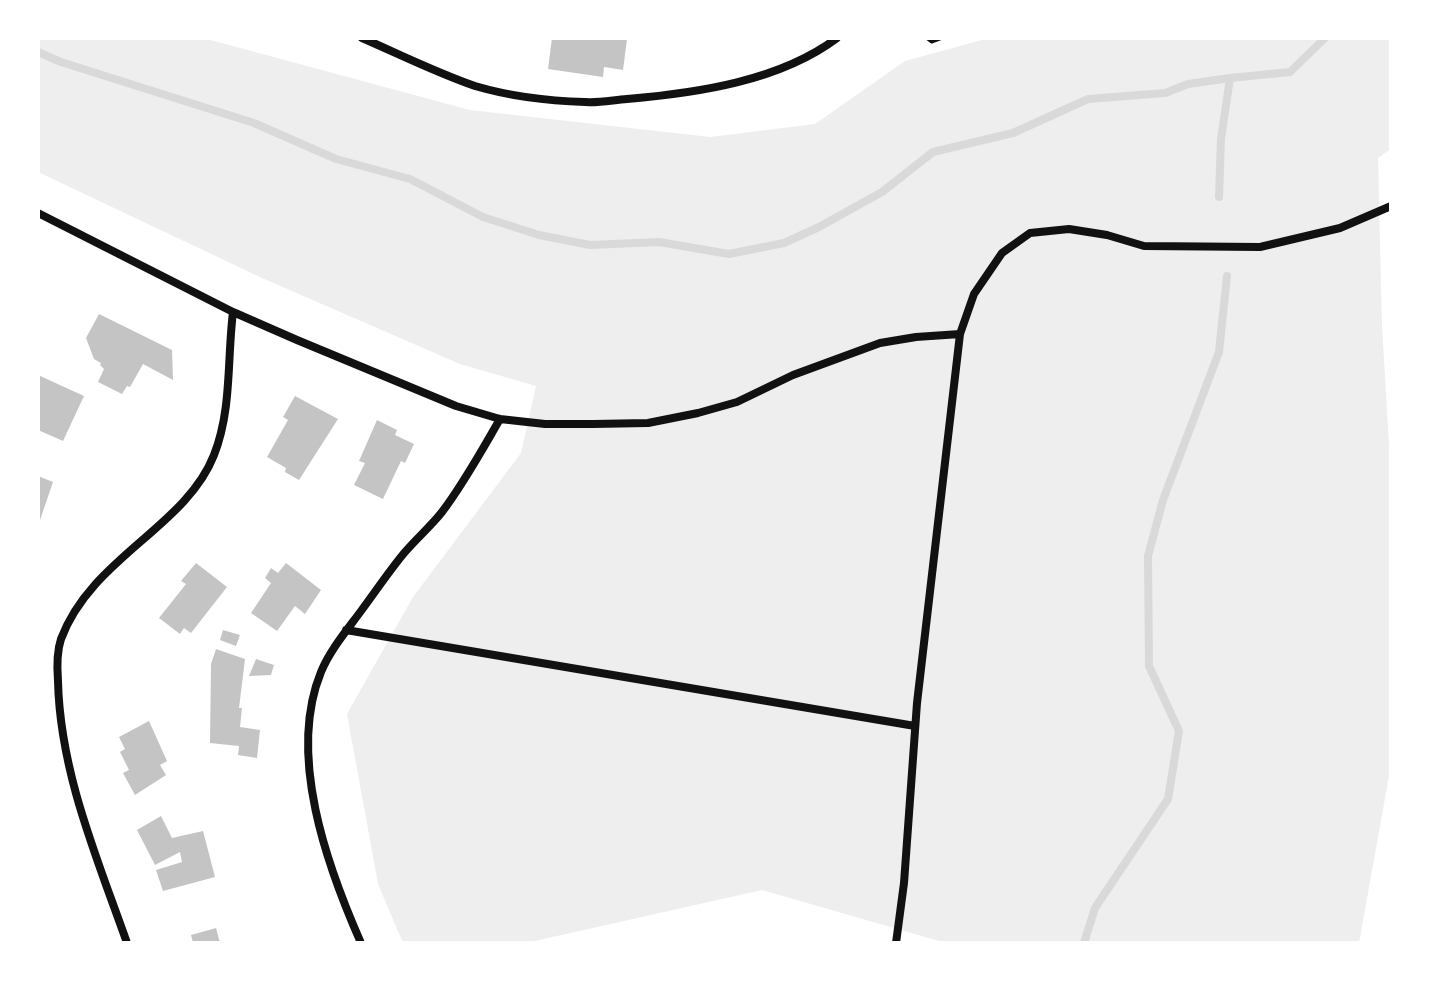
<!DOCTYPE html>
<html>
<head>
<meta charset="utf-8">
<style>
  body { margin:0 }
  #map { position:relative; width:1429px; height:981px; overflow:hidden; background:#fff; font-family:Ubuntu,sans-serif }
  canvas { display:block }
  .frame { position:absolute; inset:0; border:40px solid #fff; pointer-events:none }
</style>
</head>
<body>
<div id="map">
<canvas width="1429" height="981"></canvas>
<div class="frame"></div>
</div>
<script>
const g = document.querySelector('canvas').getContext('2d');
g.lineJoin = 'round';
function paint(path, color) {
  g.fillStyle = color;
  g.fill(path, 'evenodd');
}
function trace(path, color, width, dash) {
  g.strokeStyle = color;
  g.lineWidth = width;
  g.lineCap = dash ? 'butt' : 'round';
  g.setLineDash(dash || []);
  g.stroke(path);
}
paint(new Path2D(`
  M 38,38 L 203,38 L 470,110 L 710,137 L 815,124 L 905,61 L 989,38 L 1391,38 L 1391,149 L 1378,158 L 1382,326 L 1391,478 L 1391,765 L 1359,943 L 946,943 L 762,890 L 526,943 L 403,943 L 378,884 L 347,714 L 413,597 L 521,453 L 536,386 L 460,364 L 262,278 L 38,172 Z`), '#eee');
trace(new Path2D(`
  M 38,52 L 61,62 L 254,123 L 336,159 L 410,179 L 483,217 L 539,235 L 590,245 L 659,242 L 729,254 L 784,243 L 819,227 L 882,192 L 933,152 L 1013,133 L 1088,99 L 1165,93 L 1188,84 L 1230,78
  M 1219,197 L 1221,139 L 1230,78 L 1290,72 L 1325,38
  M 1084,943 L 1095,908 L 1168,799 L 1179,731 L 1149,666 L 1148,556 L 1163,500 L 1219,352 L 1227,276`), '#d9d9d9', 8);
paint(new Path2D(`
  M 552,38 L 627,39 L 623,70 L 604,67 L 603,77 L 548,69 Z
  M 99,314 L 172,350 L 173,380 L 143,364 L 130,387 L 127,386 L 122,394 L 98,382 L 104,369 L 100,365 L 101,363 L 94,359 L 86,338 Z
  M 38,375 L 84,396 L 63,441 L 38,430 Z
  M 295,396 L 338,419 L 299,480 L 285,472 L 286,468 L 267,457 L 288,420 L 283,417 Z
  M 377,420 L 397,430 L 395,435 L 414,444 L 405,463 L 401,461 L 383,499 L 354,485 L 365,463 L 359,461 Z
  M 38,476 L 53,482 L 38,526 Z
  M 196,563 L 227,587 L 191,633 L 184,628 L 180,634 L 159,618 L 186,584 L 181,581 Z
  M 286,563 L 321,590 L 305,614 L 295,606 L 277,631 L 251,613 L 271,583 L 265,578 L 271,568 L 278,573 Z
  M 223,630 L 240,635 L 236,646 L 220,640 Z
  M 216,649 L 245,659 L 239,708 L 242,708 L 240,727 L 260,730 L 257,758 L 238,755 L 239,746 L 210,743 L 211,664 Z
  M 256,659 L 274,665 L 271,675 L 249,676 Z
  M 149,721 L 167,761 L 160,765 L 166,775 L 135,795 L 123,773 L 129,770 L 120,752 L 125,749 L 119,737 Z
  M 161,816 L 172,838 L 203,831 L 215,877 L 163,891 L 156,870 L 182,862 L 180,852 L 155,865 L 137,830 Z
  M 216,928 L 220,943 L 193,943 L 191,935 Z`), '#c4c4c4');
trace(new Path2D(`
  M 928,38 L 932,41 L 940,38`), '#111', 5);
trace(new Path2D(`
  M 362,38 C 399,54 437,73 475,86 C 509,96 549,101 585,102 C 599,103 613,100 627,99 C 697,93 780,81 837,38
  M 38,213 L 233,312 L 297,340 L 456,406 L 500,419 L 545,424 L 593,424 L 648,423 L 698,413 L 737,402 L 793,375 L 880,343 L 916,337 L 960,334 L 974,294 L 1002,253 L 1030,233 L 1069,229 L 1107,235 L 1144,246 L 1260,247 L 1340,228 L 1391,206
  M 346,630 L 915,726
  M 127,943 C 97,858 60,772 58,681 C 57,668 57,651 61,639 C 91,558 186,527 214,455 C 232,409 227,360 233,312
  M 361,943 C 327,866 287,755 321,672 C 330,650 347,630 361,611 C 376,591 389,571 405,552 C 417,538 431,526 442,512 C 464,483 482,450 500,419
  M 896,943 L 904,883 L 917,703 L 960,334`), '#111', 8);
</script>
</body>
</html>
